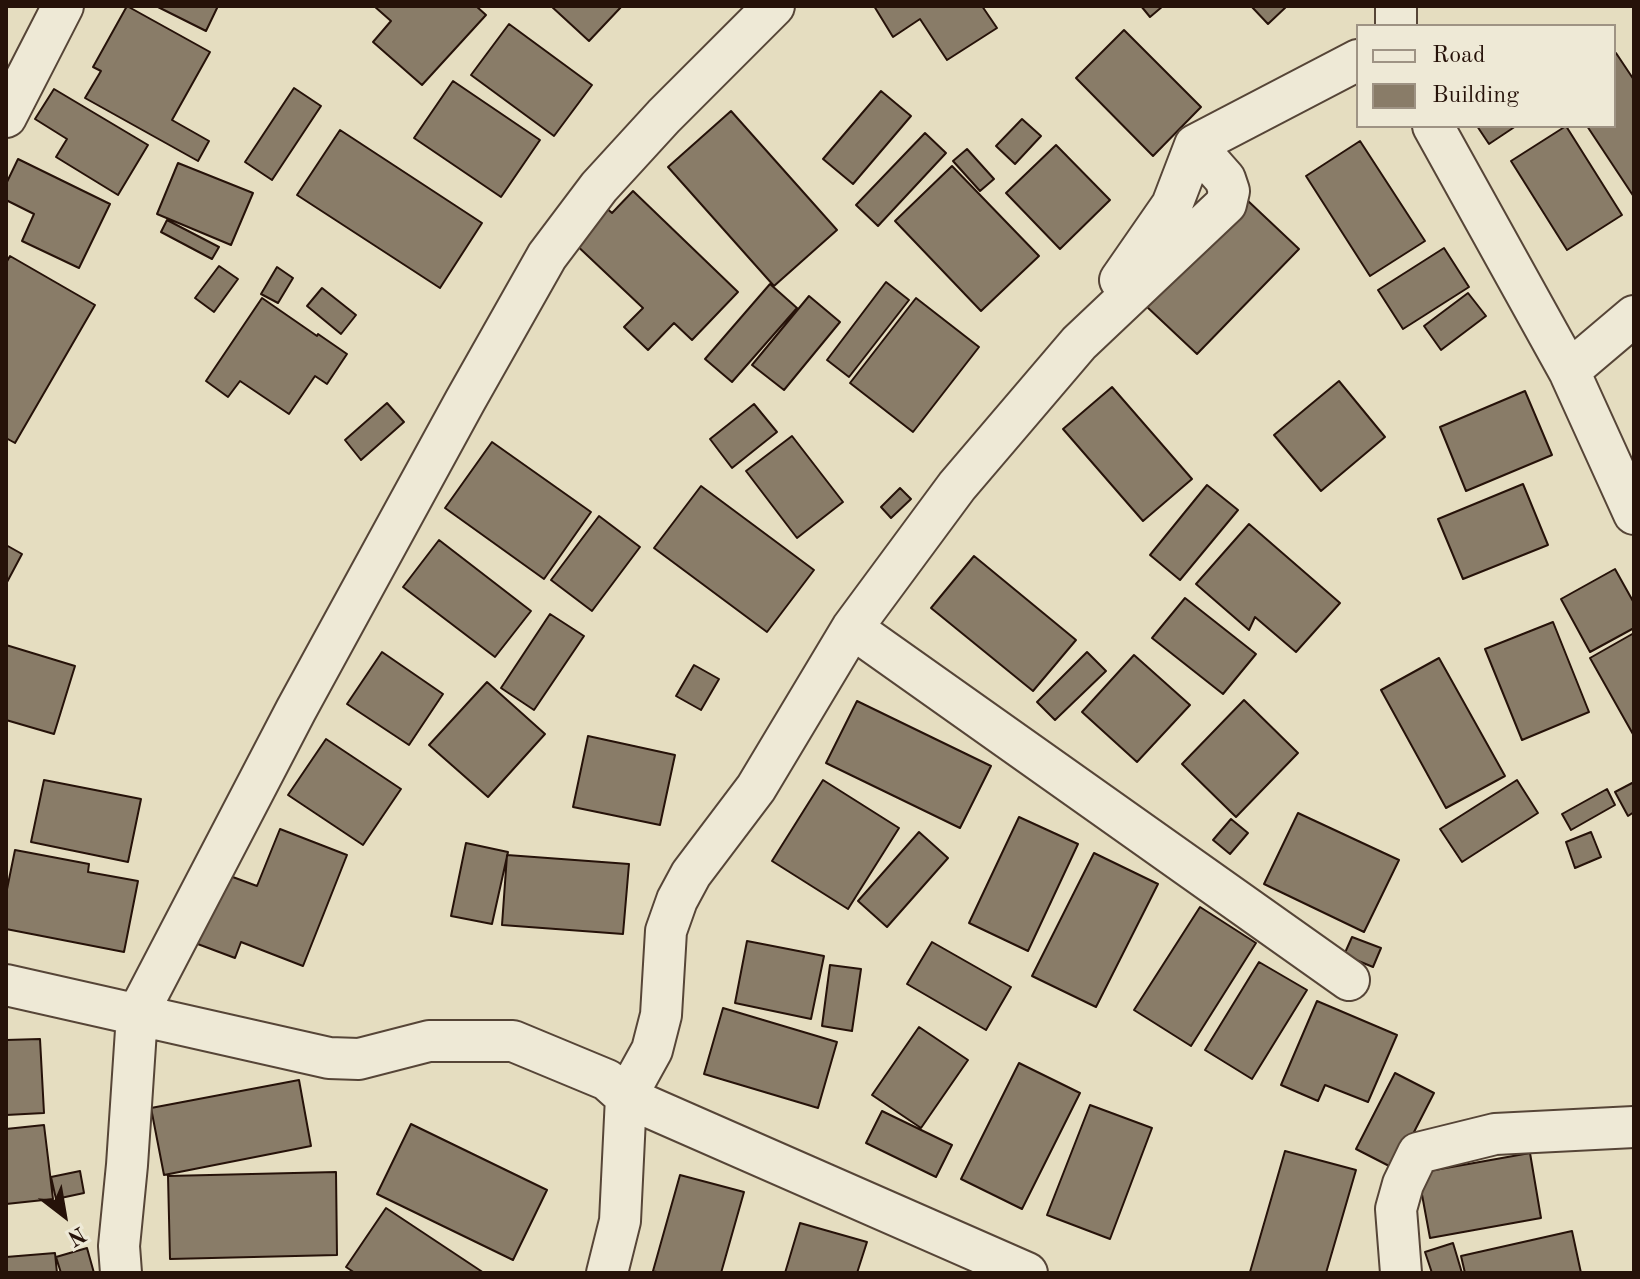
<!DOCTYPE html>
<html>
<head>
<meta charset="utf-8">
<style>
  body { margin:0 }
  #map { position:relative; width:1640px; height:1279px; overflow:hidden; background:#e5ddc0; font-family:"Old Standard TT",serif }
  canvas { display:block }
  .frame { position:absolute; inset:0; border:8px solid #261209; pointer-events:none }
  .legend { position:absolute; left:1356px; top:24px; width:260px; height:104px; box-sizing:border-box; background:#eee9d6; border:2px solid #9e9384; margin:0; padding:10px 14px; list-style:none; font-size:24px; color:#261209 }
  .legend li { display:flex; align-items:center; gap:16px; height:40px }
  .legend b { width:40px; border:2px solid #9e9384 }
  .north { position:absolute; left:24px; top:1175px; width:80px; height:80px; -webkit-text-stroke:6px #eee9d6; paint-order:stroke; rotate:149deg; font-size:22px; font-weight:700; line-height:32px; text-align:center; color:#261209 }
  .north::after { content:''; display:block; margin:auto; width:28px; height:36px; background:#261209; clip-path:polygon(50% 0,100% 100%,50% 72%,0 100%) }
</style>
</head>
<body>
<div id="map">
<canvas width="1640" height="1279"></canvas>
<div class="frame"></div>
<ul class="legend">
<li><b style="height:10px;background:#eee9d6"></b>Road</li>
<li><b style="height:22px;background:#897c68"></b>Building</li>
</ul>
<div class="north">N</div>
</div>
<script>
const g = document.querySelector('canvas').getContext('2d');
g.lineJoin = 'round';
function paint(path, color) {
  g.fillStyle = color;
  g.fill(path, 'evenodd');
}
function trace(path, color, width, dash) {
  g.strokeStyle = color;
  g.lineWidth = width;
  g.lineCap = dash ? 'butt' : 'round';
  g.setLineDash(dash || []);
  g.stroke(path);
}
const building = new Path2D(`
  M 127,6 L 210,52 L 172,120 L 209,141 L 198,161 L 85,98 L 101,71 L 93,67 Z
  M 156,6 L 218,6 L 206,31 Z
  M 374,6 L 476,6 L 486,15 L 422,85 L 373,42 L 391,21 Z
  M 551,6 L 622,6 L 589,41 Z
  M 874,6 L 982,6 L 997,28 L 947,60 L 920,19 L 893,37 Z
  M 1141,6 L 1163,6 L 1150,17 Z
  M 1251,6 L 1287,6 L 1268,24 Z
  M 509,24 L 592,85 L 554,136 L 471,75 Z
  M 1124,30 L 1201,107 L 1153,156 L 1076,78 Z
  M 1616,53 L 1634,80 L 1634,197 L 1587,126 L 1614,126 L 1614,54 Z
  M 453,81 L 540,140 L 501,197 L 414,138 Z
  M 294,88 L 321,106 L 272,180 L 245,162 Z
  M 54,89 L 148,145 L 118,195 L 56,157 L 67,139 L 35,119 Z
  M 881,91 L 911,116 L 853,184 L 823,159 Z
  M 731,111 L 837,230 L 774,286 L 668,167 Z
  M 1022,119 L 1041,136 L 1015,164 L 996,146 Z
  M 1477,126 L 1516,126 L 1489,144 Z
  M 1566,126 L 1622,215 L 1567,250 L 1511,161 Z
  M 340,130 L 482,223 L 440,288 L 297,195 Z
  M 925,133 L 946,153 L 878,226 L 856,205 Z
  M 1360,141 L 1425,241 L 1370,276 L 1306,176 Z
  M 1056,145 L 1110,200 L 1060,249 L 1006,193 Z
  M 967,149 L 994,179 L 980,191 L 953,161 Z
  M 18,159 L 110,204 L 79,268 L 22,241 L 34,214 L 6,200 L 6,184 Z
  M 178,163 L 253,193 L 231,245 L 157,214 Z
  M 952,166 L 1039,256 L 981,311 L 895,221 Z
  M 633,191 L 738,292 L 692,340 L 674,323 L 648,350 L 624,327 L 643,308 L 571,240 L 604,206 L 612,213 Z
  M 1247,200 L 1299,249 L 1197,354 L 1146,306 Z
  M 167,220 L 219,247 L 212,259 L 161,232 Z
  M 1444,248 L 1469,287 L 1403,329 L 1378,290 Z
  M 10,256 L 95,305 L 15,443 L 6,438 L 6,263 Z
  M 219,266 L 238,279 L 214,312 L 195,298 Z
  M 277,267 L 293,278 L 278,303 L 261,294 Z
  M 886,282 L 909,300 L 849,377 L 827,360 Z
  M 770,284 L 797,308 L 732,382 L 705,359 Z
  M 322,288 L 356,315 L 341,334 L 307,306 Z
  M 1468,293 L 1486,316 L 1441,350 L 1424,326 Z
  M 809,296 L 840,322 L 784,390 L 752,365 Z
  M 262,298 L 317,336 L 318,334 L 347,354 L 327,384 L 315,376 L 289,414 L 240,381 L 228,397 L 206,381 Z
  M 916,298 L 979,347 L 913,432 L 850,383 Z
  M 1339,381 L 1385,437 L 1321,491 L 1274,435 Z
  M 1112,387 L 1192,479 L 1143,521 L 1063,429 Z
  M 1525,391 L 1552,455 L 1466,491 L 1440,427 Z
  M 387,403 L 404,422 L 361,460 L 345,440 Z
  M 754,404 L 777,432 L 732,468 L 710,439 Z
  M 792,436 L 843,502 L 797,538 L 746,471 Z
  M 492,442 L 591,512 L 544,579 L 445,508 Z
  M 1523,484 L 1548,545 L 1463,579 L 1438,519 Z
  M 1207,485 L 1238,510 L 1180,580 L 1150,555 Z
  M 701,486 L 814,570 L 767,632 L 654,548 Z
  M 900,488 L 911,499 L 891,518 L 881,507 Z
  M 599,516 L 640,547 L 592,611 L 551,580 Z
  M 1249,524 L 1340,603 L 1296,652 L 1255,617 L 1249,630 L 1196,584 Z
  M 439,540 L 531,611 L 495,657 L 403,587 Z
  M 6,545 L 22,554 L 6,584 Z
  M 974,556 L 1076,640 L 1033,691 L 931,608 Z
  M 1615,569 L 1634,603 L 1634,628 L 1590,652 L 1561,599 Z
  M 1185,598 L 1256,654 L 1223,694 L 1152,638 Z
  M 550,614 L 584,636 L 534,710 L 501,688 Z
  M 1553,622 L 1589,712 L 1522,740 L 1485,649 Z
  M 1634,633 L 1634,736 L 1590,658 Z
  M 6,645 L 75,666 L 54,734 L 6,720 Z
  M 382,652 L 443,694 L 409,745 L 347,704 Z
  M 1087,652 L 1106,671 L 1055,720 L 1037,702 Z
  M 1134,655 L 1190,705 L 1137,762 L 1082,712 Z
  M 1439,658 L 1505,776 L 1446,808 L 1381,690 Z
  M 694,665 L 719,679 L 701,710 L 676,696 Z
  M 487,682 L 545,734 L 488,797 L 429,745 Z
  M 1244,700 L 1298,753 L 1236,817 L 1182,764 Z
  M 857,701 L 991,766 L 960,828 L 826,763 Z
  M 588,736 L 675,755 L 660,825 L 573,807 Z
  M 326,739 L 401,789 L 363,845 L 288,795 Z
  M 44,780 L 141,799 L 128,862 L 31,842 Z
  M 823,780 L 899,828 L 848,909 L 772,861 Z
  M 1517,780 L 1538,813 L 1462,862 L 1440,829 Z
  M 1634,782 L 1634,812 L 1628,816 L 1615,792 Z
  M 1607,789 L 1615,805 L 1571,830 L 1562,814 Z
  M 1298,813 L 1399,860 L 1364,932 L 1264,884 Z
  M 1019,817 L 1078,844 L 1028,951 L 969,923 Z
  M 1231,819 L 1248,833 L 1230,854 L 1213,840 Z
  M 280,829 L 347,855 L 303,966 L 241,942 L 235,958 L 195,943 L 222,873 L 257,886 Z
  M 919,832 L 948,858 L 887,927 L 858,901 Z
  M 1591,832 L 1601,857 L 1575,868 L 1566,842 Z
  M 466,843 L 508,852 L 492,924 L 451,916 Z
  M 15,850 L 89,864 L 88,872 L 138,881 L 124,952 L 6,929 L 6,894 Z
  M 1094,853 L 1158,884 L 1096,1007 L 1032,976 Z
  M 507,855 L 629,864 L 623,934 L 502,925 Z
  M 1200,907 L 1256,943 L 1191,1046 L 1134,1010 Z
  M 1352,937 L 1381,948 L 1373,967 L 1344,955 Z
  M 747,941 L 824,956 L 811,1019 L 735,1003 Z
  M 932,942 L 1011,987 L 986,1030 L 907,984 Z
  M 1259,962 L 1307,990 L 1252,1079 L 1205,1050 Z
  M 830,965 L 861,969 L 852,1031 L 822,1026 Z
  M 1317,1001 L 1397,1035 L 1368,1102 L 1325,1085 L 1318,1101 L 1281,1085 Z
  M 723,1008 L 837,1042 L 818,1108 L 704,1074 Z
  M 919,1027 L 968,1060 L 921,1128 L 872,1095 Z
  M 40,1039 L 44,1113 L 6,1115 L 6,1040 Z
  M 1019,1063 L 1080,1093 L 1022,1209 L 961,1179 Z
  M 1395,1073 L 1434,1093 L 1395,1169 L 1356,1149 Z
  M 299,1080 L 311,1146 L 164,1175 L 151,1108 Z
  M 1090,1105 L 1152,1128 L 1110,1239 L 1047,1215 Z
  M 882,1111 L 952,1145 L 936,1177 L 866,1143 Z
  M 411,1124 L 547,1190 L 513,1260 L 377,1194 Z
  M 44,1125 L 53,1199 L 6,1204 L 6,1129 Z
  M 1285,1151 L 1356,1170 L 1326,1273 L 1250,1272 Z
  M 1530,1153 L 1541,1218 L 1430,1238 L 1418,1173 Z
  M 80,1171 L 84,1193 L 56,1199 L 51,1177 Z
  M 336,1172 L 337,1255 L 170,1259 L 168,1176 Z
  M 680,1175 L 744,1192 L 721,1273 L 660,1273 L 653,1271 Z
  M 386,1208 L 484,1273 L 355,1273 L 346,1267 Z
  M 800,1223 L 867,1242 L 857,1273 L 785,1273 Z
  M 1572,1231 L 1581,1273 L 1465,1273 L 1461,1256 Z
  M 1453,1243 L 1462,1273 L 1432,1273 L 1425,1252 Z
  M 87,1248 L 94,1273 L 61,1273 L 56,1257 Z
  M 55,1253 L 57,1273 L 6,1273 L 6,1257 Z`);
paint(building, '#897c68');
trace(building, '#261209', 2);
const minor = new Path2D(`
  M 1396,6 L 1396,26
  M 6,117 L 63,6
  M 1433,126 L 1569,371 L 1634,514
  M 1120,280 L 1172,205 L 1195,145 L 1358,60
  M 1569,371 L 1634,316
  M 852,628 L 1349,980
  M 6,985 L 329,1058 L 359,1059 L 429,1041 L 513,1041 L 607,1080 L 626,1097 L 1027,1273
  M 121,1273 L 119,1246 L 127,1165 L 137,1015 L 296,710 L 465,401 L 547,256 L 599,187 L 664,116 L 774,6
  M 607,1273 L 620,1221 L 626,1097 L 652,1050 L 661,1015 L 666,931 L 677,900 L 691,874 L 756,788 L 852,628 L 957,486 L 1079,343 L 1226,204 L 1229,191 L 1225,179 L 1195,145
  M 1401,1273 L 1396,1209 L 1403,1184 L 1418,1153 L 1495,1134 L 1634,1127`);
trace(minor, '#564537', 44);
trace(minor, '#eee9d6', 40);
</script>
</body>
</html>
